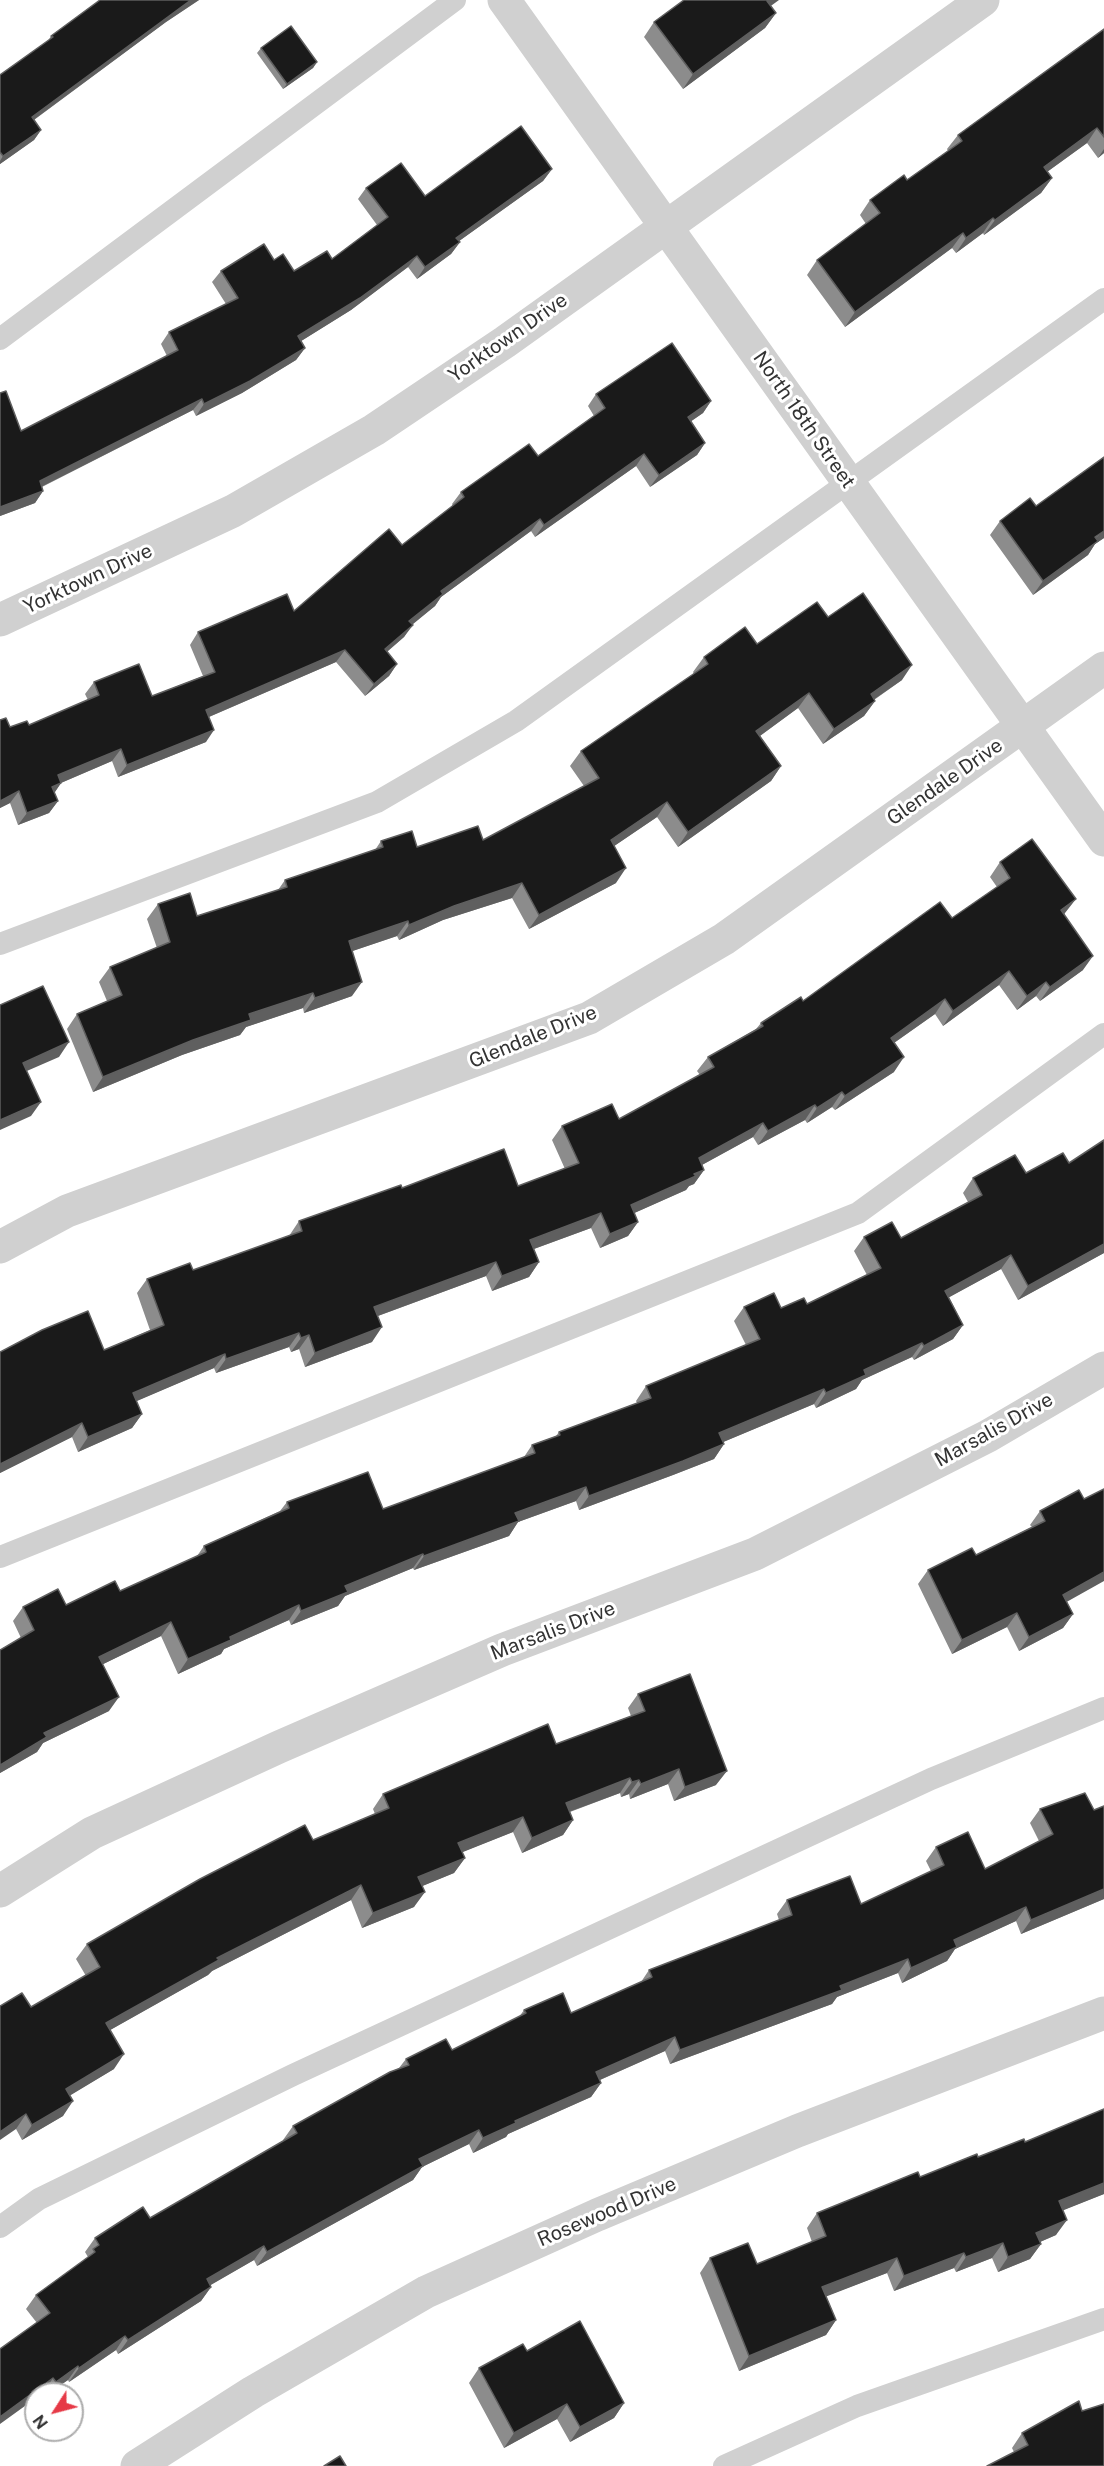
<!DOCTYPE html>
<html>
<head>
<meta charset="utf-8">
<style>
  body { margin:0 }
  #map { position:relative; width:1104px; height:2466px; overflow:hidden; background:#fff; font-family:"Public Sans",sans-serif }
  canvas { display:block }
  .north { position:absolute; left:24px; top:2382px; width:60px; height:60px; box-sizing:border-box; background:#fff; border:2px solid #adadad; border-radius:50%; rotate:234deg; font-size:16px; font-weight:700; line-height:24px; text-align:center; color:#333 }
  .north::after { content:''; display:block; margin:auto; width:21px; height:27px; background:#e63946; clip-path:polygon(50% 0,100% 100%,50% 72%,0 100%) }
</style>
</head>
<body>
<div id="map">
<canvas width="1104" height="2466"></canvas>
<div class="north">N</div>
</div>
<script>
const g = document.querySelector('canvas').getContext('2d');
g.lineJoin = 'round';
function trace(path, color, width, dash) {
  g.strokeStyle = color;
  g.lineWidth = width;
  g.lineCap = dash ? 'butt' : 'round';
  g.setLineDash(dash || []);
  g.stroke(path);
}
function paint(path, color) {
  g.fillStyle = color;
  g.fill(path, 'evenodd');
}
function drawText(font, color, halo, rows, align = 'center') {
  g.font = font + ' "Public Sans",sans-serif';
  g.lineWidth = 6;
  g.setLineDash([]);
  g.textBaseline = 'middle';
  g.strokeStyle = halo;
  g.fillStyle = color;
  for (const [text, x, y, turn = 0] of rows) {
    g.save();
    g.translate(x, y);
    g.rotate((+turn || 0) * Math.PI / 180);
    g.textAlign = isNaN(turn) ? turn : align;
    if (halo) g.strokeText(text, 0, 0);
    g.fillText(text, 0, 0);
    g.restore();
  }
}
trace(new Path2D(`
  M 0,339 L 455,0
  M 0,944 L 377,802 L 516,721 L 1104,299
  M 0,1557 L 858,1213 L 1104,1034
  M 0,2227 L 39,2199 L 293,2075 L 931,1779 L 1104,1708
  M 724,2466 L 857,2406 L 1104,2319`), '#d0d0d0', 22);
trace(new Path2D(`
  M 0,620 L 233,511 L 374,430 L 505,342 L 983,0
  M 0,1247 L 67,1211 L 589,1018 L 724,939 L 1104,668
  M 0,1891 L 92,1833 L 279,1747 L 502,1650 L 755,1554 L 988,1436 L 1104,1368
  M 137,2466 L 253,2392 L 426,2292 L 597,2215 L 797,2131 L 1104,2013`), '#d0d0d0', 33);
trace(new Path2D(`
  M 504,0 L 1104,840`), '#d0d0d0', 33);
paint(new Path2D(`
  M 100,0 L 199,0 L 166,22 L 34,120 L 41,130 L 34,140 L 0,164 L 0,75 L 48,41 L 51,36 Z
  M 771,6 L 776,13 L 765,28 L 683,89 L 644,37 L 654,22 Z
  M 1104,29 L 1104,153 L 1098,158 L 1087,143 L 1047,172 L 1052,178 L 1041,193 L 984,235 L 983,233 L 956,253 L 952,248 L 845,327 L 807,275 L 817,260 L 866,224 L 860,215 L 870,200 L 907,180 L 948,151 L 947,149 L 958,135 Z
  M 261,48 L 317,62 L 313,68 L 283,89 L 257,53 Z
  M 552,169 L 543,181 L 459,241 L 460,242 L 451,254 L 417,279 L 408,267 L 351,310 L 301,341 L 305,348 L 296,360 L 242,393 L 196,416 L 193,410 L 42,487 L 43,491 L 35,503 L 0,516 L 0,393 L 21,431 L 167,356 L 161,344 L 169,332 L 226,304 L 212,282 L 221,271 L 274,260 L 294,271 L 332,259 L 377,225 L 358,199 L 366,188 L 425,196 Z
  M 596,394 L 711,401 L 703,413 L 691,421 L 705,443 L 697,455 L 650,487 L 636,466 L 535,537 L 531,531 L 441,597 L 435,606 L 412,624 L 404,637 L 387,652 L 397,664 L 389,676 L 365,696 L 336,662 L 209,717 L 206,742 L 118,777 L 112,761 L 61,783 L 54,793 L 58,801 L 49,813 L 18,825 L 10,803 L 0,808 L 0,720 L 10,727 L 29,725 L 88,700 L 85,694 L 94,682 L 152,696 L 203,676 L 190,645 L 198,632 L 294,611 L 402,545 L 453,506 L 452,504 L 461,492 L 538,456 L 594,416 L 588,406 Z
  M 1104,457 L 1104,538 L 1095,544 L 1088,555 L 1033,595 L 990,535 L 1000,521 L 1036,506 Z
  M 828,617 L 902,680 L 874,700 L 875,701 L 864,716 L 823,744 L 798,708 L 760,736 L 781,766 L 771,781 L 678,847 L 657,817 L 614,846 L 616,883 L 529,929 L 512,898 L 443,920 L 399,940 L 397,936 L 352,951 L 352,996 L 304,1013 L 303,1008 L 246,1027 L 240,1035 L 182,1055 L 93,1092 L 67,1029 L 77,1014 L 107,1001 L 99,982 L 110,967 L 157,948 L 147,919 L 158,904 L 197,916 L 278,890 L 285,880 L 375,850 L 381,841 L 417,847 L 483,840 L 584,786 L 570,766 L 581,751 L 694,674 L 693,672 L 704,657 L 757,644 Z
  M 1000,862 L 1065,913 L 1064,915 L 1083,970 L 1040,1001 L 1036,996 L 1017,1010 L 999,985 L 943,1026 L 935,1014 L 894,1043 L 894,1072 L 835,1110 L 832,1107 L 807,1123 L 805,1120 L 758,1145 L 753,1137 L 702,1165 L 704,1170 L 694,1184 L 689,1186 L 686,1190 L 634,1213 L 638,1222 L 628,1236 L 600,1248 L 591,1228 L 534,1249 L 539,1262 L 529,1277 L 492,1291 L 486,1276 L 378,1316 L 372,1342 L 305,1367 L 299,1349 L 291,1352 L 289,1347 L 216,1373 L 214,1368 L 136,1401 L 142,1414 L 132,1428 L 78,1452 L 72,1437 L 0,1473 L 0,1352 L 104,1350 L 150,1330 L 137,1293 L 147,1279 L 193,1270 L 289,1236 L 299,1221 L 402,1188 L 518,1186 L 565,1169 L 552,1140 L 562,1126 L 619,1119 L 700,1075 L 697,1071 L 708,1057 L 756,1029 L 761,1023 L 803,1001 L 952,918 L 997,887 L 990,877 Z
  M 1026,1173 L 1104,1253 L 1018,1300 L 1001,1269 L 949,1297 L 963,1325 L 953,1339 L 914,1360 L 912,1357 L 862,1380 L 856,1389 L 816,1408 L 814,1404 L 723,1442 L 724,1444 L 714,1459 L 673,1475 L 579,1510 L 576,1501 L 518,1522 L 509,1536 L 414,1570 L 413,1568 L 345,1596 L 338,1606 L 291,1625 L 289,1620 L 224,1649 L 221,1654 L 178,1674 L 161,1636 L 103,1664 L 109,1711 L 43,1743 L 37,1752 L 0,1773 L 0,1650 L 21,1638 L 13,1621 L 23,1607 L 66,1605 L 120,1591 L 197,1556 L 204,1546 L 280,1511 L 287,1502 L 383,1509 L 524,1457 L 532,1445 L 556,1436 L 559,1432 L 637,1403 L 636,1401 L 646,1386 L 746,1345 L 734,1321 L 744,1307 L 781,1308 L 807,1304 L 867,1275 L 854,1251 L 864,1237 L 901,1238 L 968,1202 L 963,1193 L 973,1178 Z
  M 1079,1490 L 1067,1602 L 1073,1614 L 1063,1628 L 1019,1651 L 1007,1627 L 952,1654 L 918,1584 L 928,1570 L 976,1555 L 1032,1527 L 1030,1525 L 1040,1511 Z
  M 638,1694 L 716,1785 L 674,1801 L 668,1784 L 630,1799 L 629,1794 L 621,1797 L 620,1793 L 570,1812 L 573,1820 L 563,1835 L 522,1853 L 513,1832 L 462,1852 L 465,1858 L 454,1873 L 422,1886 L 414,1907 L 362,1928 L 351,1900 L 212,1971 L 208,1975 L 110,2030 L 114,2069 L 70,2095 L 63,2116 L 22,2140 L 16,2129 L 31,2007 L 86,1976 L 76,1959 L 87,1944 L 313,1840 L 375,1814 L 373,1809 L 383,1794 L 556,1744 L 631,1716 L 628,1708 Z
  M 1104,1806 L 1104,1899 L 1021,1934 L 1016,1921 L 955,1949 L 947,1961 L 902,1983 L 898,1973 L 837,1997 L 832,2004 L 670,2064 L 665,2051 L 600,2080 L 601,2083 L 591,2097 L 508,2134 L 506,2137 L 473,2153 L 469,2144 L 422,2167 L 413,2180 L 257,2266 L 254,2260 L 210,2285 L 211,2287 L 201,2301 L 118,2354 L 116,2350 L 69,2382 L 68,2380 L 48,2394 L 44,2394 L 43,2393 L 41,2394 L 36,2394 L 37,2323 L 26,2309 L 36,2295 L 87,2258 L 88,2257 L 85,2252 L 95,2238 L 150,2218 L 283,2141 L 283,2140 L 293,2126 L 399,2068 L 406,2059 L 452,2050 L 519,2017 L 524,2010 L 571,2013 L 641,1982 L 649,1970 L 779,1920 L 777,1914 L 787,1900 L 861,1904 L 931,1871 L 926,1861 L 936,1847 L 985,1869 L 1039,1841 L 1030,1823 L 1040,1809 L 1094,1810 Z
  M 1104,2109 L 1104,2194 L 1063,2210 L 1056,2235 L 1040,2242 L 1041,2244 L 1030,2259 L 998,2272 L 992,2258 L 956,2272 L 954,2268 L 894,2291 L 887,2273 L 826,2296 L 836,2320 L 826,2335 L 739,2371 L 700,2273 L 710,2258 L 757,2264 L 812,2242 L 807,2228 L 817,2213 L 920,2177 L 1025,2142 Z
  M 527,2351 L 624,2403 L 614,2418 L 570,2442 L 557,2419 L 504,2448 L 469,2383 L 479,2368 Z
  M 1082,2411 L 1104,2466 L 1014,2452 L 1012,2448 L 1022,2433 Z`), '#8c8c8c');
paint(new Path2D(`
  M 191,0 L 199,0 L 166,22 L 24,127 L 32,117 Z
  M 769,0 L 779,0 L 757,16 L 767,1 Z
  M 776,13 L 765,28 L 683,89 L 693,74 Z
  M 317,62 L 313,68 L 283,89 L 287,84 Z
  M 1097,128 L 1087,143 L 1033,182 L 1044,167 Z
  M 41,130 L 34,140 L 0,164 L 0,161 L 3,156 Z
  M 1104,149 L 1104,153 L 1098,158 Z
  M 552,169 L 543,181 L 448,249 L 456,238 Z
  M 1052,178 L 1041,193 L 984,235 L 995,220 Z
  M 993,218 L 983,233 L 956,253 L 966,238 Z
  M 963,233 L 952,248 L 845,327 L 855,312 Z
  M 460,242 L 451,254 L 417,279 L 425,267 Z
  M 417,256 L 408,267 L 351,310 L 290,348 L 298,336 Z
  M 305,348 L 296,360 L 242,393 L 196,416 L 204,404 Z
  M 202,399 L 193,410 L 31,492 L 40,481 Z
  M 711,401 L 703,413 L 680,429 L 688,417 Z
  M 705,443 L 697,455 L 650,487 L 659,475 Z
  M 644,454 L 636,466 L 535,537 L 544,525 Z
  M 43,491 L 35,503 L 0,516 L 0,507 Z
  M 540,519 L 531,531 L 441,597 L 435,606 L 401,634 L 409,621 L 441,591 Z
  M 1104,531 L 1104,538 L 1095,544 L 1088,555 L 1033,595 L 1043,581 Z
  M 413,625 L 404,637 L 376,661 L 385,649 Z
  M 345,650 L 336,662 L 197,722 L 206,710 Z
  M 397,664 L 389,676 L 365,696 L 374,684 Z
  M 912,665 L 902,680 L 860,709 L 871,694 Z
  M 809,693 L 798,708 L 746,746 L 756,731 Z
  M 875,701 L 864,716 L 823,744 L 834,729 Z
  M 214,730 L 206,742 L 118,777 L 127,765 Z
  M 121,749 L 112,761 L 49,788 L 58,775 Z
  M 781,766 L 771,781 L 678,847 L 688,832 Z
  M 61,783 L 53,795 L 52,787 Z
  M 19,791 L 10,803 L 0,808 L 0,801 Z
  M 58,801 L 49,813 L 18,825 L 27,813 Z
  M 667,802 L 657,817 L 601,855 L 611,840 Z
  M 626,868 L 616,883 L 529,929 L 539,915 Z
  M 522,883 L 512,898 L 443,920 L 399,940 L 409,925 L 454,906 Z
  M 1076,899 L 1065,913 L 1051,924 L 1061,910 Z
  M 408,921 L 397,936 L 338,956 L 349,941 Z
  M 1093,956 L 1083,970 L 1040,1001 L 1050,987 Z
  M 1009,971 L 999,985 L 943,1026 L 953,1011 Z
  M 362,982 L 352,996 L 304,1013 L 315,998 Z
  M 1046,982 L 1036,996 L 1017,1010 L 1027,996 Z
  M 313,993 L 303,1008 L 246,1027 L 240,1035 L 182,1055 L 93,1092 L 103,1077 L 249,1014 Z
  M 945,999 L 935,1014 L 881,1052 L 891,1038 Z
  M 69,1042 L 59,1057 L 13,1077 L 23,1063 Z
  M 904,1057 L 894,1072 L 835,1110 L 845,1096 Z
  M 842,1092 L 832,1107 L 807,1123 L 817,1108 Z
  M 41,1102 L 31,1116 L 0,1130 L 0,1120 Z
  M 815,1105 L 805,1120 L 758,1145 L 768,1131 Z
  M 763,1123 L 753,1137 L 689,1172 L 699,1158 Z
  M 704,1170 L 694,1184 L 689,1186 L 686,1190 L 621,1219 L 631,1205 Z
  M 601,1213 L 591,1228 L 520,1254 L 530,1240 Z
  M 638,1222 L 628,1236 L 600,1248 L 610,1234 Z
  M 1104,1244 L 1104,1253 L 1018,1300 L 1028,1286 Z
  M 1011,1255 L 1001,1269 L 935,1305 L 945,1291 Z
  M 496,1262 L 486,1276 L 364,1321 L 374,1307 Z
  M 539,1262 L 529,1277 L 492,1291 L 502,1276 Z
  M 963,1325 L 953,1339 L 914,1360 L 924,1346 Z
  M 382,1327 L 372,1342 L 305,1367 L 315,1353 Z
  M 299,1333 L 289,1347 L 216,1373 L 226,1359 Z
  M 309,1335 L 299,1349 L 291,1352 L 301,1338 Z
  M 922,1343 L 912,1357 L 862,1380 L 856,1389 L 816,1408 L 826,1393 L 864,1370 Z
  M 225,1354 L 214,1368 L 123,1407 L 133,1393 Z
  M 824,1389 L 814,1404 L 709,1448 L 719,1433 Z
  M 142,1414 L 132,1428 L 78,1452 L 88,1437 Z
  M 82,1423 L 72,1437 L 0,1473 L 0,1464 Z
  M 724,1444 L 714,1459 L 673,1475 L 579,1510 L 589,1496 Z
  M 586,1487 L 576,1501 L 518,1522 L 509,1536 L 414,1570 L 424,1556 L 515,1513 Z
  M 423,1554 L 413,1568 L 345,1596 L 338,1606 L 291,1625 L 301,1611 L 345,1586 Z
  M 1104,1572 L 1104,1581 L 1054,1609 L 1063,1595 Z
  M 299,1605 L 289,1620 L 224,1649 L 221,1654 L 178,1674 L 188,1659 L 230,1637 Z
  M 1017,1613 L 1007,1627 L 952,1654 L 962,1640 Z
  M 1073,1614 L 1063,1628 L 1019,1651 L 1029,1637 Z
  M 171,1622 L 161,1636 L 89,1671 L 99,1657 Z
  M 119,1697 L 109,1711 L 43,1743 L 37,1752 L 0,1773 L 0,1765 L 44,1733 Z
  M 679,1769 L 668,1784 L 630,1799 L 641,1784 Z
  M 727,1771 L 716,1785 L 674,1801 L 685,1787 Z
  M 630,1778 L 620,1793 L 555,1817 L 566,1803 Z
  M 639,1780 L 629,1794 L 621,1797 L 632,1782 Z
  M 523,1817 L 513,1832 L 448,1858 L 458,1843 Z
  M 573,1820 L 563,1835 L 522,1853 L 532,1838 Z
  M 465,1858 L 454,1873 L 408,1892 L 418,1877 Z
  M 361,1885 L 351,1900 L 212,1971 L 208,1975 L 96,2038 L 106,2023 L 217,1958 Z
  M 1104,1889 L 1104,1899 L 1021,1934 L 1031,1920 Z
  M 425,1892 L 414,1907 L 362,1928 L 373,1913 Z
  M 1026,1907 L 1016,1921 L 955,1949 L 947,1961 L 902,1983 L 911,1968 L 954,1940 Z
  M 908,1959 L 898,1973 L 837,1997 L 832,2004 L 670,2064 L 680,2050 Z
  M 675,2037 L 665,2051 L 586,2086 L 596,2072 Z
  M 124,2054 L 114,2069 L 56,2104 L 66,2089 Z
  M 601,2083 L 591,2097 L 508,2134 L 506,2137 L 473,2153 L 483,2138 L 515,2121 Z
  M 73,2101 L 63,2116 L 22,2140 L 32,2125 Z
  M 26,2114 L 16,2129 L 0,2140 L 0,2132 Z
  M 479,2130 L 469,2144 L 422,2167 L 413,2180 L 257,2266 L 267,2252 L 419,2159 Z
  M 1104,2183 L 1104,2194 L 1049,2216 L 1059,2201 Z
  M 1067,2220 L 1056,2235 L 1026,2248 L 1036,2233 Z
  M 1003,2243 L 992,2258 L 956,2272 L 966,2257 Z
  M 1041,2244 L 1030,2259 L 998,2272 L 1008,2257 Z
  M 264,2246 L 254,2260 L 197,2293 L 207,2279 Z
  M 964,2253 L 954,2268 L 894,2291 L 904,2276 Z
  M 897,2258 L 887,2273 L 812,2302 L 822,2287 Z
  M 211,2287 L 201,2301 L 118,2354 L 128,2340 Z
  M 836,2320 L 826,2335 L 739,2371 L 749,2356 Z
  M 125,2336 L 116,2350 L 69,2382 L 79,2368 Z
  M 78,2366 L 68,2380 L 47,2394 L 56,2382 Z
  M 53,2378 L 43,2393 L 41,2394 L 36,2394 L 36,2398 L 0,2424 L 0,2417 Z
  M 624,2403 L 614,2418 L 570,2442 L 580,2427 Z
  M 567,2404 L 557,2419 L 504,2448 L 514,2433 Z`), '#5f5f5f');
const building = new Path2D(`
  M 100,0 L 191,0 L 32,117 L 41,130 L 3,156 L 0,152 L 0,75 L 53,37 L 51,36 Z
  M 684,0 L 769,0 L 767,1 L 776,13 L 693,74 L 654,22 Z
  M 291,26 L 317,62 L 287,84 L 261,48 Z
  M 1104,29 L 1104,137 L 1097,128 L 1044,167 L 1052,178 L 995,220 L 993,218 L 966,238 L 963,233 L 855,312 L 817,260 L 880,213 L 870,200 L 904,175 L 907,180 L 962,141 L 958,135 Z
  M 521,126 L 552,169 L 456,238 L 460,242 L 425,267 L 417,256 L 360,298 L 298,336 L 305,348 L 250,381 L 204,404 L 202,399 L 40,481 L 43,491 L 0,507 L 0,393 L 6,391 L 21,431 L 178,350 L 169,332 L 238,298 L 221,271 L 264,244 L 274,260 L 283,254 L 294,271 L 327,251 L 332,259 L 388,217 L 366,188 L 401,163 L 425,196 Z
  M 672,343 L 711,401 L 688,417 L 705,443 L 659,475 L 644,454 L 544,525 L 540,519 L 441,591 L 443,594 L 409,621 L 413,625 L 385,649 L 397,664 L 374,684 L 345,650 L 206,710 L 214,730 L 127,765 L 121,749 L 58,775 L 61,783 L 52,787 L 58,801 L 27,813 L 19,791 L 0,801 L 0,720 L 6,718 L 10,727 L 27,721 L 29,725 L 99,695 L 94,682 L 139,664 L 152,696 L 215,672 L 198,632 L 287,594 L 294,611 L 389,529 L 402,545 L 464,497 L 461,492 L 529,444 L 538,456 L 605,408 L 596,394 Z
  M 1104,457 L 1104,531 L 1095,537 L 1098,541 L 1043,581 L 1000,521 L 1030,498 L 1036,506 Z
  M 863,593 L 912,665 L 871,694 L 875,701 L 834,729 L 809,693 L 756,731 L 781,766 L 688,832 L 667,802 L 611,840 L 626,868 L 539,915 L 522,883 L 454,906 L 409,925 L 408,921 L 349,941 L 362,982 L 315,998 L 313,993 L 249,1014 L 251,1020 L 193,1040 L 103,1077 L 77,1014 L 122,995 L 110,967 L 170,942 L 158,904 L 190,893 L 197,916 L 287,887 L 285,880 L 383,847 L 381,841 L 412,831 L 417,847 L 478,826 L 483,840 L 599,778 L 581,751 L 708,664 L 704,657 L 745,627 L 757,644 L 817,602 L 828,617 Z
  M 1032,839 L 1076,899 L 1061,910 L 1093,956 L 1050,987 L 1046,982 L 1027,996 L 1009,971 L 953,1011 L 945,999 L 891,1038 L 904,1057 L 845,1096 L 842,1092 L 817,1108 L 815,1105 L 768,1131 L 763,1123 L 699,1158 L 704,1170 L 694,1174 L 696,1176 L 631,1205 L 638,1222 L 610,1234 L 601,1213 L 530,1240 L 539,1262 L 502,1276 L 496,1262 L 374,1307 L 382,1327 L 315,1353 L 309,1335 L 301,1338 L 299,1333 L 226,1359 L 225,1354 L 133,1393 L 142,1414 L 88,1437 L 82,1423 L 0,1464 L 0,1352 L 42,1330 L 88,1311 L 104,1350 L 164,1325 L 147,1279 L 190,1263 L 193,1270 L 302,1231 L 299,1221 L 401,1185 L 402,1188 L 504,1149 L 518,1186 L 579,1163 L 562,1126 L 612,1104 L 619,1119 L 714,1067 L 708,1057 L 763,1026 L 761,1023 L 801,997 L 803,1001 L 940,902 L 952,918 L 1010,878 L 1000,862 Z
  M 43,986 L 69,1042 L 23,1063 L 41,1102 L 0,1120 L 0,1005 Z
  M 1104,1140 L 1104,1244 L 1028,1286 L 1011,1255 L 945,1291 L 963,1325 L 924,1346 L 922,1343 L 864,1370 L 866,1375 L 826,1393 L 824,1389 L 719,1433 L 724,1444 L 683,1461 L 589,1496 L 586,1487 L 515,1513 L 519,1521 L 424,1556 L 423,1554 L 345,1586 L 348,1592 L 301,1611 L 299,1605 L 230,1637 L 231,1640 L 188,1659 L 171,1622 L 99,1657 L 119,1697 L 44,1733 L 47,1737 L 0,1765 L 0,1650 L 34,1630 L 23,1607 L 58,1589 L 66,1605 L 115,1581 L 120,1591 L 206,1552 L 204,1546 L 289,1508 L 287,1502 L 368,1472 L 383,1509 L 535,1453 L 532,1445 L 560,1435 L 559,1432 L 651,1398 L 646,1386 L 760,1339 L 744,1307 L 774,1293 L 781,1308 L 804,1298 L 807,1304 L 881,1268 L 864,1237 L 892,1222 L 901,1238 L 982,1195 L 973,1178 L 1015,1155 L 1026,1173 L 1063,1153 L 1069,1163 Z
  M 1104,1489 L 1104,1572 L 1063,1595 L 1073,1614 L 1029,1637 L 1017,1613 L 962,1640 L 928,1570 L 972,1548 L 976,1555 L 1045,1521 L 1040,1511 L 1079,1490 L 1084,1499 Z
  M 690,1674 L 727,1771 L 685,1787 L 679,1769 L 641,1784 L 639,1780 L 632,1782 L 630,1778 L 566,1803 L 573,1820 L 532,1838 L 523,1817 L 458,1843 L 465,1858 L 418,1877 L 425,1892 L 373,1913 L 361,1885 L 217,1958 L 219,1960 L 106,2023 L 124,2054 L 66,2089 L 73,2101 L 32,2125 L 26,2114 L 0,2132 L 0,2006 L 22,1993 L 31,2007 L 100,1967 L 87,1944 L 200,1879 L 305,1825 L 313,1840 L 389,1808 L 383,1794 L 548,1724 L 556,1744 L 645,1711 L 638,1694 Z
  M 1085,1793 L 1094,1810 L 1104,1806 L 1104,1889 L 1031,1920 L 1026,1907 L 954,1940 L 957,1947 L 911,1968 L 908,1959 L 840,1986 L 842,1990 L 680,2050 L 675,2037 L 596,2072 L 601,2083 L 515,2121 L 516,2123 L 483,2138 L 479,2130 L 419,2159 L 423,2166 L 267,2252 L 264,2246 L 207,2279 L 211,2287 L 128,2340 L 125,2336 L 79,2368 L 78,2366 L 56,2382 L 53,2378 L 0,2417 L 0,2349 L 50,2313 L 36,2295 L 95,2252 L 93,2249 L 99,2245 L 95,2238 L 143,2207 L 150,2218 L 297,2133 L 293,2126 L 390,2072 L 409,2065 L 406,2059 L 446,2039 L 452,2050 L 526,2013 L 524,2010 L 563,1993 L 571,2013 L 652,1977 L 649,1970 L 792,1915 L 787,1900 L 850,1876 L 861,1904 L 944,1865 L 936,1847 L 968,1832 L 985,1869 L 1053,1834 L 1040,1809 Z
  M 1104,2109 L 1104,2183 L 1059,2201 L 1067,2220 L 1036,2233 L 1041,2244 L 1008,2257 L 1003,2243 L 966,2257 L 964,2253 L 904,2276 L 897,2258 L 822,2287 L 836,2320 L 749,2356 L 710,2258 L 748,2243 L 757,2264 L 826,2236 L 817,2213 L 918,2172 L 920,2177 L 977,2154 L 978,2157 L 1024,2139 L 1025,2142 Z
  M 580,2321 L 624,2403 L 580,2427 L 567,2404 L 514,2433 L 479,2368 L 523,2344 L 527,2351 Z
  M 1079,2401 L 1082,2411 L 1104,2404 L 1104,2466 L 987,2466 L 1028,2445 L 1022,2433 Z
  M 340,2456 L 346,2466 L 324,2466 Z`);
paint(building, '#1a1a1a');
trace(building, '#5f5f5f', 1.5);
drawText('20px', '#333', '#fff', [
  ["Yorktown Drive",508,338,-35],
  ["North 18th Street",804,420,55],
  ["Yorktown Drive",88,579,-25],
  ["Glendale Drive",945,782,-35],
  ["Glendale Drive",533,1037,-22],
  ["Marsalis Drive",994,1430,-29],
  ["Marsalis Drive",553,1631,-21],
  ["Rosewood Drive",607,2212,-23]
]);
</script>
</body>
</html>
